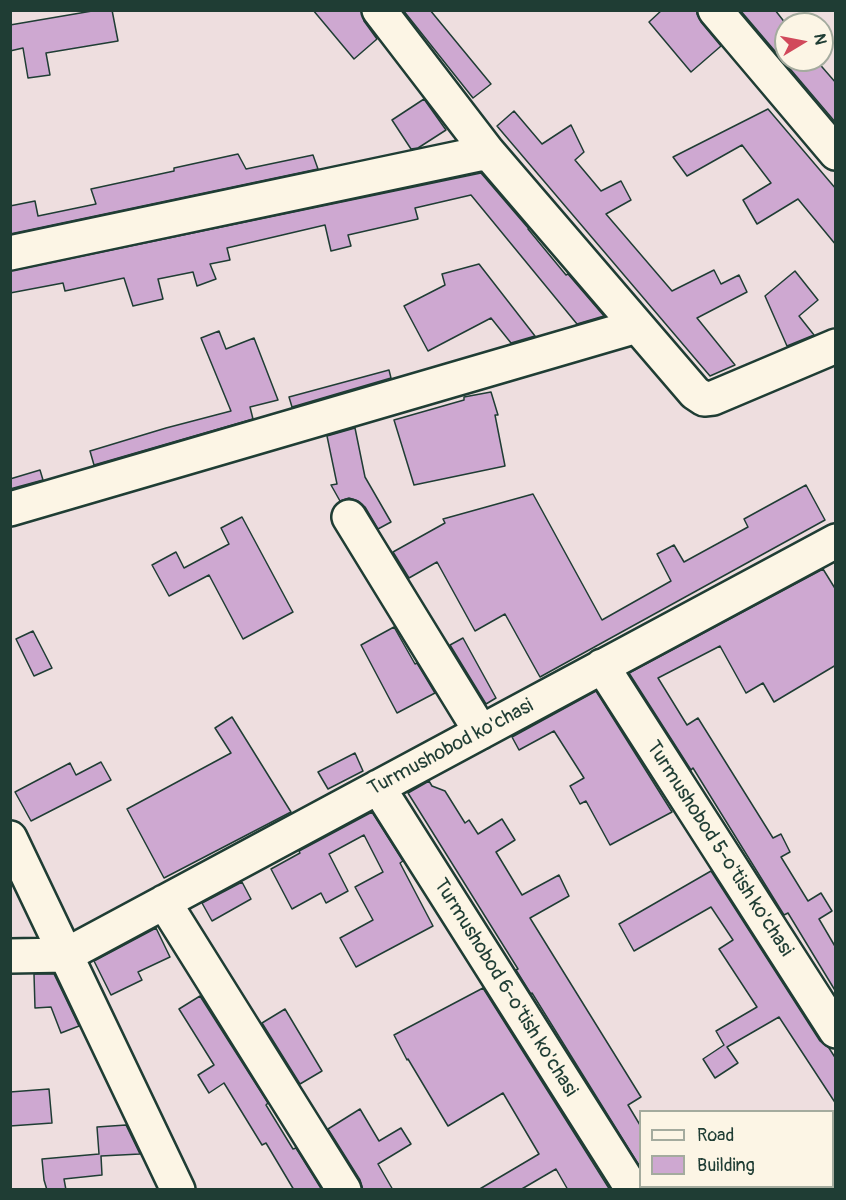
<!DOCTYPE html>
<html>
<head>
<meta charset="utf-8">
<style>
  body { margin:0 }
  #map { position:relative; width:846px; height:1200px; overflow:hidden; background:#eededf; font-family:Pangolin,sans-serif }
  canvas { display:block }
  .frame { position:absolute; inset:0; border:12px solid #1f3d34; pointer-events:none }
  .legend { position:absolute; left:639px; top:1110px; width:195px; height:78px; box-sizing:border-box; background:#fcf5e5; border:2px solid #a4ab9e; margin:0; padding:8px 10px; list-style:none; font-size:18px; color:#1f3d34 }
  .legend li { display:flex; align-items:center; gap:12px; height:30px }
  .legend b { width:30px; border:2px solid #a4ab9e }
  .north { position:absolute; left:774px; top:12px; width:60px; height:60px; box-sizing:border-box; background:#fcf5e5; border:2px solid #a4ab9e; border-radius:50%; rotate:80deg; font-size:16px; font-weight:700; line-height:24px; text-align:center; color:#1f3d34 }
  .north::after { content:''; display:block; margin:auto; width:21px; height:27px; background:#d1495b; clip-path:polygon(50% 0,100% 100%,50% 72%,0 100%) }
</style>
</head>
<body>
<div id="map">
<canvas width="846" height="1200"></canvas>
<div class="frame"></div>
<ul class="legend">
<li><b style="height:8px;background:#fcf5e5"></b>Road</li>
<li><b style="height:16px;background:#cea8d1"></b>Building</li>
</ul>
<div class="north">N</div>
</div>
<script>
const g = document.querySelector('canvas').getContext('2d');
g.lineJoin = 'round';
function paint(path, color) {
  g.fillStyle = color;
  g.fill(path, 'evenodd');
}
function trace(path, color, width, dash) {
  g.strokeStyle = color;
  g.lineWidth = width;
  g.lineCap = dash ? 'butt' : 'round';
  g.setLineDash(dash || []);
  g.stroke(path);
}
function drawText(font, color, halo, rows, align = 'center') {
  g.font = font + ' Pangolin,sans-serif';
  g.lineWidth = 5;
  g.setLineDash([]);
  g.textBaseline = 'middle';
  g.strokeStyle = halo;
  g.fillStyle = color;
  for (const [text, x, y, turn = 0] of rows) {
    g.save();
    g.translate(x, y);
    g.rotate((+turn || 0) * Math.PI / 180);
    g.textAlign = isNaN(turn) ? turn : align;
    if (halo) g.strokeText(text, 0, 0);
    g.fillText(text, 0, 0);
    g.restore();
  }
}
const building = new Path2D(`
  M 98,10 L 112,10 L 118,41 L 46,53 L 50,75 L 28,78 L 23,48 L 10,51 L 10,25 Z
  M 313,10 L 361,10 L 364,21 L 377,39 L 354,59 Z
  M 403,10 L 430,10 L 491,84 L 473,98 Z
  M 662,10 L 697,10 L 697,14 L 701,22 L 721,46 L 691,72 L 649,22 Z
  M 740,10 L 775,10 L 786,24 L 786,60 L 816,60 L 836,83 L 836,123 Z
  M 424,99 L 446,130 L 418,148 L 411,149 L 392,120 Z
  M 768,109 L 836,189 L 836,245 L 798,199 L 757,224 L 743,200 L 771,183 L 742,145 L 687,176 L 673,157 Z
  M 514,111 L 542,144 L 571,125 L 584,152 L 575,160 L 601,191 L 621,181 L 631,200 L 606,214 L 672,291 L 714,270 L 721,284 L 739,275 L 747,292 L 697,318 L 735,365 L 710,376 L 497,126 Z
  M 238,154 L 246,169 L 313,155 L 318,169 L 10,234 L 10,206 L 35,201 L 38,216 L 96,204 L 91,189 L 174,171 L 174,168 Z
  M 481,173 L 529,229 L 528,229 L 566,275 L 568,274 L 604,316 L 577,324 L 471,195 L 415,208 L 418,219 L 348,235 L 351,246 L 331,251 L 325,225 L 227,248 L 230,260 L 210,264 L 216,279 L 197,286 L 193,272 L 158,279 L 163,299 L 133,306 L 124,278 L 65,291 L 63,283 L 10,293 L 10,271 Z
  M 479,264 L 535,336 L 511,343 L 491,318 L 428,351 L 404,306 L 445,285 L 442,274 Z
  M 795,271 L 818,300 L 799,316 L 814,335 L 787,346 L 765,296 Z
  M 219,331 L 226,349 L 254,338 L 278,400 L 250,407 L 253,419 L 94,465 L 90,451 L 166,428 L 231,411 L 201,338 Z
  M 389,370 L 391,378 L 292,407 L 289,397 Z
  M 491,392 L 498,415 L 495,415 L 505,466 L 414,485 L 394,420 L 464,400 L 464,397 Z
  M 355,428 L 365,477 L 391,522 L 378,529 L 365,507 L 358,501 L 349,498 L 340,501 L 331,485 L 337,484 L 327,436 Z
  M 40,470 L 43,480 L 10,489 L 10,479 Z
  M 806,485 L 825,520 L 540,677 L 505,614 L 475,631 L 437,562 L 409,578 L 393,552 L 445,523 L 443,519 L 533,494 L 602,620 L 671,581 L 657,554 L 674,545 L 684,562 L 748,527 L 744,519 Z
  M 242,517 L 293,612 L 243,639 L 209,575 L 169,596 L 152,565 L 176,552 L 184,568 L 229,544 L 221,528 Z
  M 823,569 L 836,590 L 836,665 L 774,702 L 763,683 L 746,693 L 720,646 L 658,678 L 687,725 L 698,718 L 773,838 L 781,834 L 790,852 L 781,857 L 808,901 L 821,893 L 832,911 L 819,919 L 836,948 L 836,992 L 788,913 L 784,915 L 693,768 L 691,770 L 629,673 Z
  M 394,627 L 415,664 L 417,663 L 435,693 L 397,713 L 361,645 Z
  M 33,631 L 52,668 L 34,676 L 16,639 Z
  M 463,638 L 496,698 L 486,704 L 450,645 Z
  M 596,691 L 672,812 L 610,845 L 586,801 L 580,804 L 570,786 L 584,778 L 554,731 L 519,750 L 512,737 Z
  M 232,717 L 291,812 L 164,878 L 127,809 L 231,753 L 215,728 Z
  M 355,753 L 363,771 L 328,789 L 318,772 Z
  M 101,762 L 111,780 L 31,821 L 15,792 L 70,763 L 76,775 Z
  M 429,781 L 432,786 L 445,791 L 465,823 L 469,820 L 478,834 L 502,819 L 515,840 L 496,852 L 522,895 L 559,875 L 569,896 L 530,918 L 641,1097 L 628,1105 L 640,1125 L 640,1167 L 532,993 L 531,994 L 516,970 L 518,969 L 408,793 Z
  M 372,812 L 403,861 L 400,863 L 433,926 L 356,967 L 340,938 L 373,920 L 355,887 L 383,872 L 364,835 L 329,854 L 348,891 L 326,903 L 321,893 L 292,909 L 271,869 L 300,853 L 299,851 Z
  M 711,871 L 820,1041 L 829,1048 L 836,1059 L 836,1104 L 779,1017 L 727,1047 L 738,1063 L 715,1078 L 703,1059 L 724,1045 L 716,1031 L 757,1007 L 719,949 L 733,940 L 711,907 L 634,951 L 619,924 Z
  M 242,882 L 251,899 L 212,921 L 202,903 Z
  M 156,928 L 170,957 L 138,972 L 142,980 L 111,995 L 94,961 Z
  M 34,974 L 54,974 L 79,1026 L 61,1033 L 51,1007 L 35,1008 Z
  M 483,988 L 610,1190 L 568,1190 L 556,1169 L 520,1190 L 478,1190 L 539,1154 L 503,1093 L 448,1126 L 408,1059 L 407,1060 L 394,1035 Z
  M 200,996 L 268,1103 L 266,1105 L 293,1149 L 296,1148 L 322,1190 L 294,1190 L 266,1143 L 262,1145 L 224,1083 L 209,1093 L 198,1075 L 214,1065 L 179,1009 Z
  M 285,1009 L 322,1071 L 300,1084 L 262,1023 Z
  M 49,1089 L 52,1123 L 10,1126 L 10,1092 Z
  M 360,1109 L 379,1141 L 401,1128 L 411,1144 L 378,1164 L 393,1190 L 363,1190 L 360,1180 L 328,1129 Z
  M 126,1125 L 140,1154 L 101,1156 L 102,1175 L 64,1179 L 66,1190 L 47,1190 L 44,1180 L 42,1159 L 99,1154 L 97,1127 Z`);
paint(building, '#cea8d1');
trace(building, '#1f3d34', 1.5);
const minor = new Path2D(`
  M 379,10 L 488,152 L 695,393 L 704,399 L 713,398 L 836,346
  M 715,10 L 836,153
  M 10,253 L 488,152
  M 10,509 L 637,326
  M 349,517 L 481,732
  M 602,666 L 836,1031
  M 378,787 L 633,1190
  M 10,838 L 178,1190
  M 164,902 L 344,1190
  M 10,956 L 66,955 L 836,541
  M 832,1142 L 836,1140
  M 748,1190 L 753,1186`);
trace(minor, '#1f3d34', 38);
trace(minor, '#fcf5e5', 33);
drawText('20px', '#1f3d34', '#fcf5e5', [
  ["Turmushobod ko'chasi",451,748,-28],
  ["Turmushobod 5-o'tish ko'chasi",719,849,57],
  ["Turmushobod 6-o'tish ko'chasi",505,988,58]
]);
</script>
</body>
</html>
